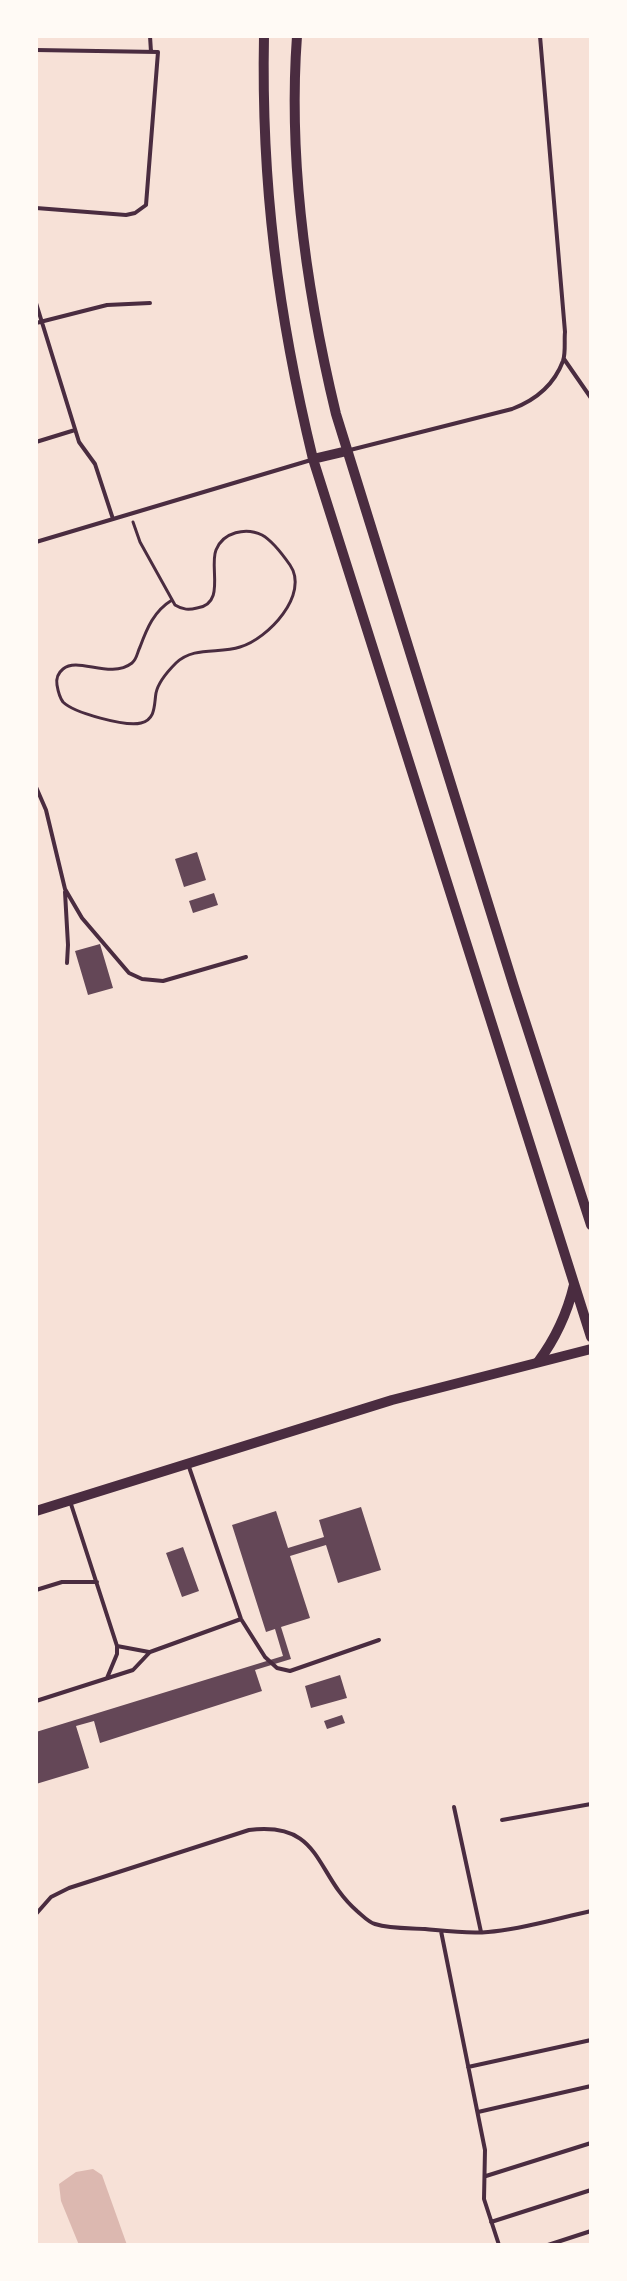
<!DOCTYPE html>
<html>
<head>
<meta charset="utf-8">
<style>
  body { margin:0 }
  #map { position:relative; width:627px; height:2281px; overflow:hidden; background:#f7e1d7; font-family:"Titillium Web",sans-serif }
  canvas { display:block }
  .frame { position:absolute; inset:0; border:38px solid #fffaf5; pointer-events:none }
</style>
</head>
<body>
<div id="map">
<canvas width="627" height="2281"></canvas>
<div class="frame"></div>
</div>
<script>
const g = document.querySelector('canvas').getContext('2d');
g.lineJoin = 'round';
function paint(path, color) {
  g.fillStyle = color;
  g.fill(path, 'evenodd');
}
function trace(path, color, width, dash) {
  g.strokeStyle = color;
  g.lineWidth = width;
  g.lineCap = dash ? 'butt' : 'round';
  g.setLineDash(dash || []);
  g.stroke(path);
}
paint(new Path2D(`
  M 93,2169 L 102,2175 L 127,2245 L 79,2245 L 61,2201 L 59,2184 L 76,2172 Z`), '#dcb8b0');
paint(new Path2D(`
  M 197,852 L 206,880 L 184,887 L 175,859 Z
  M 214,893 L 218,905 L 193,913 L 189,901 Z
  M 100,944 L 113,988 L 88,995 L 75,951 Z
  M 361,1507 L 381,1570 L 338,1583 L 326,1545 L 290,1556 L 310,1618 L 281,1627 L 291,1659 L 255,1670 L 262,1691 L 100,1743 L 94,1721 L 76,1726 L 89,1768 L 36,1784 L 36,1732 L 283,1656 L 275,1629 L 266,1632 L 232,1525 L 276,1511 L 288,1548 L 324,1537 L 319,1520 Z
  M 183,1547 L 199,1591 L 182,1597 L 166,1553 Z
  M 340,1675 L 347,1698 L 311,1708 L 305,1686 Z
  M 342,1715 L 345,1723 L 327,1729 L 324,1721 Z`), '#644757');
trace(new Path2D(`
  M 133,522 L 140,542 L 175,605 C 183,610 189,610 197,608 C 226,604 209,567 216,550 C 223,532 246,527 262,535 C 273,541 283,555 290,565 C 310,594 268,639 240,647 C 219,654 194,646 176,663 C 169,670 158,683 156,693 C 154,705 156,719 141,723 C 126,727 74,713 63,702 C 60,698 58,691 57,685 C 56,679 58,673 63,669 C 78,656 110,680 132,663 C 137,659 137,653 140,647 C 147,628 154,611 172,600`), '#4a2c40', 3);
trace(new Path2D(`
  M 150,36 L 151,52
  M 36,50 L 158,52 L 146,205 L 135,213 L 126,215 L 36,208
  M 36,303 L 79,442 L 95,464 L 113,519
  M 36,323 L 107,305 L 150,303
  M 564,359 L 591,398
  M 36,442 L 75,430
  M 350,450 L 512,409 C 536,400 554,385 563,361 C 566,352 564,341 565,332 L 540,36
  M 36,542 L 311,460
  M 36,787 L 46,810 L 65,889 L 82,918 L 129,973 L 142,979 L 163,981 L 246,957
  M 65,892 L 68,945 L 67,963
  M 188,1464 L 241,1619 L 265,1657 L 277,1668 L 290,1671 L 379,1640
  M 70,1501 L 117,1646 L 117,1654 L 107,1678
  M 36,1590 L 62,1582 L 97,1582
  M 117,1646 L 149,1652
  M 36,1701 L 133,1670 L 150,1652 L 241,1619
  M 454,1807 L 481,1932
  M 502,1820 L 591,1804
  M 36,1914 L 51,1897 L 69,1888 L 249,1830 C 323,1821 314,1874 357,1911 C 362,1915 368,1922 375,1924 C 391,1929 408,1928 425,1929 C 446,1931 467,1934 488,1932 C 520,1930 559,1918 591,1911
  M 441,1931 L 485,2150 L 484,2199 L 499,2245
  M 468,2067 L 591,2040
  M 478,2112 L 591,2086
  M 486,2176 L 591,2143
  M 491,2222 L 591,2190
  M 548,2245 L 591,2231`), '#4a2c40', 4);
trace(new Path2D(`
  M 36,1511 L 392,1400 L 591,1349`), '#4a2c40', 10);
trace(new Path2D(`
  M 264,36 C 261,184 278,315 313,459 L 591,1337
  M 297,36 C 288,159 307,294 336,414 L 514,987 L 591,1225
  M 313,459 L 347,451
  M 538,1362 C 556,1338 567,1314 574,1285`), '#4a2c40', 10);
</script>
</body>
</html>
